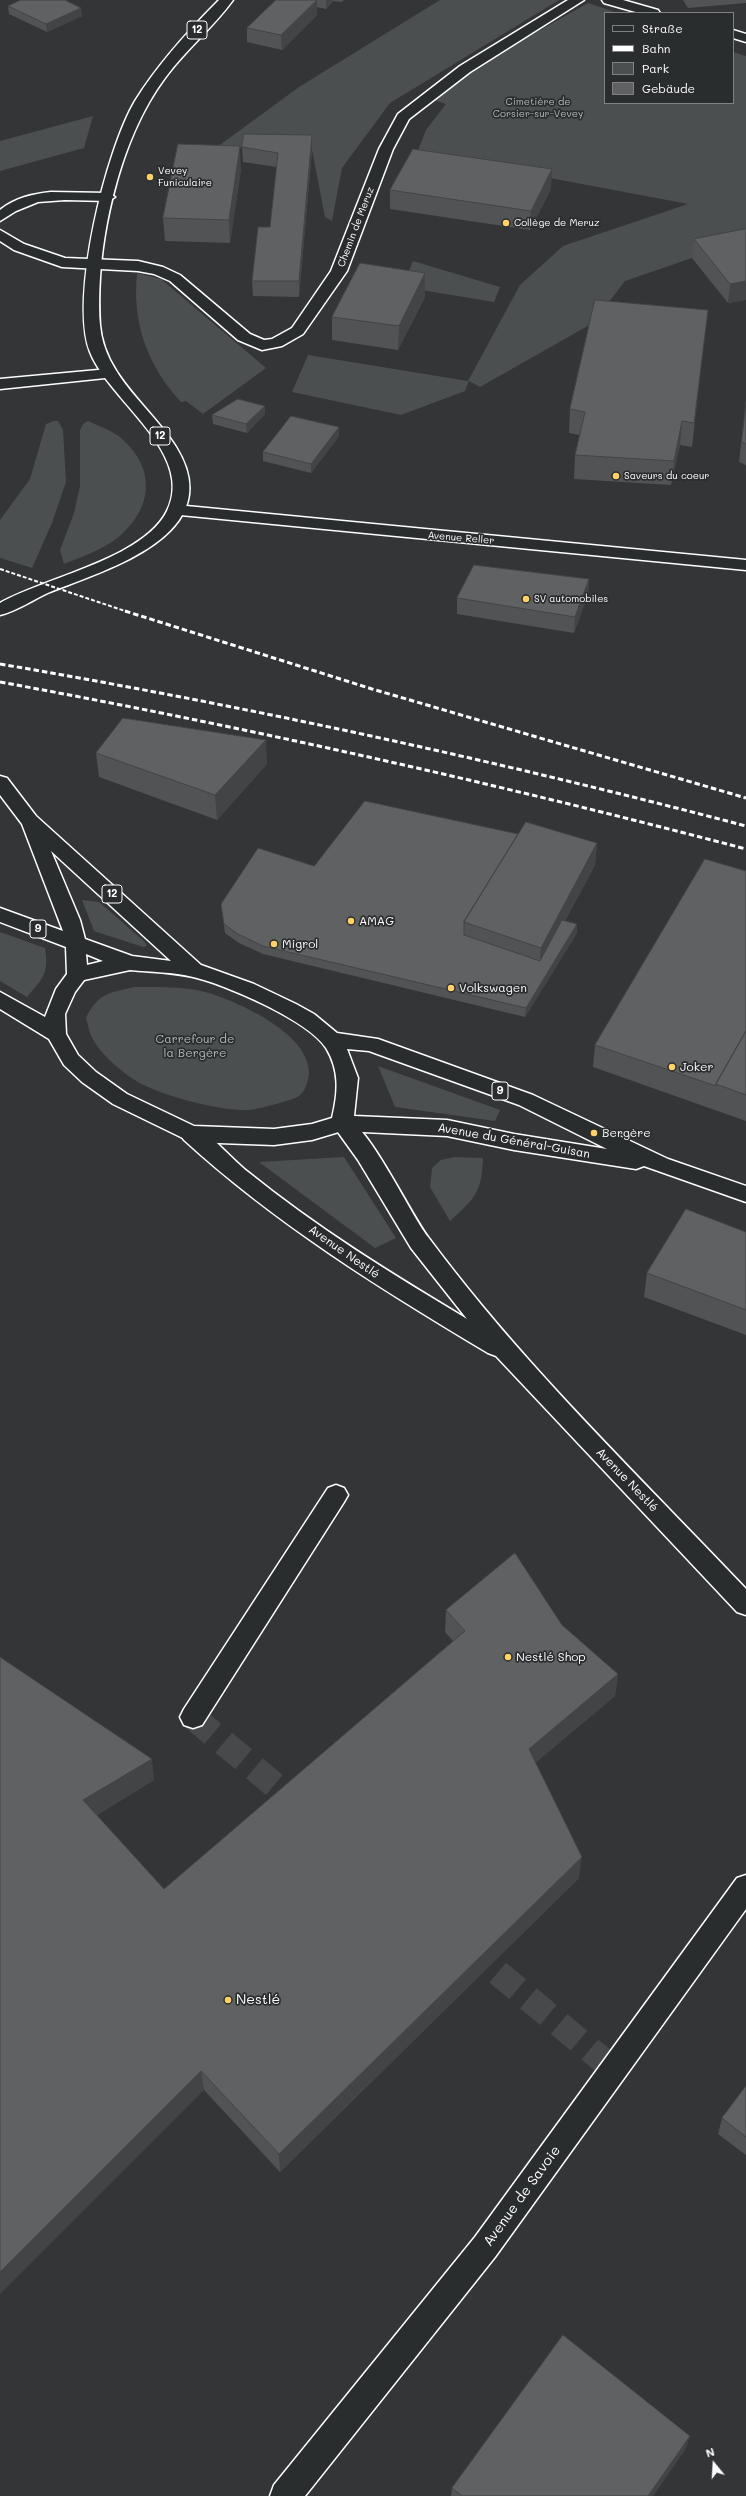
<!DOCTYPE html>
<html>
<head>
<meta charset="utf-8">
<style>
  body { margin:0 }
  #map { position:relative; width:746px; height:2496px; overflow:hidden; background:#333536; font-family:Mali,sans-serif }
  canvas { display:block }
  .legend { position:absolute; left:604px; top:12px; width:130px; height:92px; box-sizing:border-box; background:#2a2d2e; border:1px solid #7f8182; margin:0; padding:5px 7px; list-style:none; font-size:12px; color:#fff }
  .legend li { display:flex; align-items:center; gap:8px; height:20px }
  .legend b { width:20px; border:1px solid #7f8182 }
  .north { position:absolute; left:694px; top:2444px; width:40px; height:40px; -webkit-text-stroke:3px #2a2d2e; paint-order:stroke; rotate:342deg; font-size:11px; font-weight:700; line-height:16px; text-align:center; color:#fff }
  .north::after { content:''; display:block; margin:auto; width:14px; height:18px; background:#fff; clip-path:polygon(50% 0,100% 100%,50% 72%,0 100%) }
</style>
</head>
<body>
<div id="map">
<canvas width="746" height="2496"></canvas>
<ul class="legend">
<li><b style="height:5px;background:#2a2d2e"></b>Straße</li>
<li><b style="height:5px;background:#fff"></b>Bahn</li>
<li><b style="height:11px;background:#4c4f50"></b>Park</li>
<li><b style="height:11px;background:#5f6162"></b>Gebäude</li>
</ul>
<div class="north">N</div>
</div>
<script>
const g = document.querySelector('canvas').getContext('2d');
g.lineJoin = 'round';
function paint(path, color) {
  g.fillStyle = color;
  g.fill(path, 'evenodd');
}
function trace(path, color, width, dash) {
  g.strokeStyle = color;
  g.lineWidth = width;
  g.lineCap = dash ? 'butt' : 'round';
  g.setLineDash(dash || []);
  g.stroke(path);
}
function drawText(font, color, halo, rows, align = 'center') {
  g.font = font + ' Mali,sans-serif';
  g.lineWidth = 3.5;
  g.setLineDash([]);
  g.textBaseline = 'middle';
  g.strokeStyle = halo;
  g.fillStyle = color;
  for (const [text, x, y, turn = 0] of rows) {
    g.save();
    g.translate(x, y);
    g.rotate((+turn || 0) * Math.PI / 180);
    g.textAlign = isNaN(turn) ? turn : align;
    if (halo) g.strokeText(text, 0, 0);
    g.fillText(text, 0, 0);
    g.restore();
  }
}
paint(new Path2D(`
  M 440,0 L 559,0 L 390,103 L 342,168 L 332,221 L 325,217 L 312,150 L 217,147 L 299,87 Z
  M 588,3 L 618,13 L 605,13 L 605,103 L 733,103 L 733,52 L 746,56 L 746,248 L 692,258 L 625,281 L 593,323 L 480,387 L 469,381 L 465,391 L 401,415 L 292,392 L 308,355 L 468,381 L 520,285 L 563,246 L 688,204 L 417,153 L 426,130 L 446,104 L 434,100 L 484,62 Z
  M 93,116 L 84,148 L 0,171 L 0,141 Z
  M 413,261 L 500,287 L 494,302 L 402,287 Z
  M 137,273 L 161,279 L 266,368 L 203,414 L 186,401 L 181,402 C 147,365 132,323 137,273 Z
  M 54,421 L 58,421 L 63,430 L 66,482 L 52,523 L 32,568 L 0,558 L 0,520 L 30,479 L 46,424 Z
  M 88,421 C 98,426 112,430 121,438 C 157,469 153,510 116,539 C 101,550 82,557 64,564 L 60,550 L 74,513 L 80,486 L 80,430 L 83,424 Z
  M 82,900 L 99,902 L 145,942 L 147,946 L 143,947 L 94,931 Z
  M 0,932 L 45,948 C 49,974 43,978 27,997 L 0,981 Z
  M 134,987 C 159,987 186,986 209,993 C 241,1003 311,1035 309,1074 C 308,1081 306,1090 300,1095 C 296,1099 288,1100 283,1102 C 272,1105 259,1109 248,1110 C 218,1111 153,1094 130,1077 C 116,1067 100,1053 92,1038 C 89,1032 88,1024 86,1018 C 98,993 109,993 134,987 Z
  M 378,1066 L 500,1110 L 495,1121 L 395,1107 Z
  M 344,1157 L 396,1238 L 375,1248 L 259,1162 Z
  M 455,1157 L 483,1158 C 482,1193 474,1199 450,1221 L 430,1187 L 432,1168 L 441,1160 Z`), '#4c4f50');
trace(new Path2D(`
  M 193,1717 L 303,1809
  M 467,1947 L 613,2069`), '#47494a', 26, [26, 14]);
const minor = new Path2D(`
  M 568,0 L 584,0 L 470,72 L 409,119 L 393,149 L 347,271 L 303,334 L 282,346 L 262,350 L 238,340 L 170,281 L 154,274 L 138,271 L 62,267 L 14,250 L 0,241 L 0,230 L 24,244 L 65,258 L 138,261 L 163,267 L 180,275 L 250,334 L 264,340 L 272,339 L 292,328 L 331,271 L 379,149 L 398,114 L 460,66 Z
  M 602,0 L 623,0 L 658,10 L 660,13 L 639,13 L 604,3 Z
  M 733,30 L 746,34 L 746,42 L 733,38 Z
  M 51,192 L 108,193 L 115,197 L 108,201 L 65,200 L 38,202 L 16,211 L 0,221 L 0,210 C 15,198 32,194 51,192 Z
  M 109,369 L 117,374 L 115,377 L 0,389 L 0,379 Z
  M 176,505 L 746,560 L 746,570 L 170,514 L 168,510 L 170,506 Z
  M 342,1115 C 368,1123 409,1212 428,1237 C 522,1364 637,1474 746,1589 L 746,1615 L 737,1612 L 496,1356 L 488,1353 C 381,1289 276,1224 184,1140 L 180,1134 L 184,1128 C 189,1127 193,1126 198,1128 C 211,1135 235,1162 248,1172 C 317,1228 392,1274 467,1319 L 411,1248 L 358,1160 L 335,1128 L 331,1123 L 335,1118 Z
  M 336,1485 L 344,1488 L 348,1495 L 344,1502 L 202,1725 L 193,1728 L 184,1725 L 180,1717 L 184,1709 L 328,1488 Z
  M 746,1875 L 746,1909 L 495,2257 L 305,2496 L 270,2496 L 274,2485 L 475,2237 L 737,1878 Z`);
const major = new Path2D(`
  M 219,0 L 233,0 C 213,28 185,50 165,78 C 118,141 95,247 100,325 C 104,376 151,407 176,447 C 230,534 108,569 50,592 C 34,599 17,611 0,615 L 0,603 C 46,577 143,559 167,511 C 196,453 109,401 90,352 C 69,299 106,150 135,101 C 158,64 188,31 219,0 Z
  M 0,776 L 7,778 L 36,816 L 201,965 L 254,984 L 296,1004 L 314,1014 L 337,1033 L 378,1039 L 533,1095 L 668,1159 L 746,1186 L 746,1202 L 644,1166 L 636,1169 L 514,1150 L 447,1136 L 342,1131 L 312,1140 L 274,1145 L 191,1142 L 113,1104 L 82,1082 L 64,1065 L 49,1039 L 0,1009 L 0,992 L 45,1017 L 56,989 L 67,974 L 66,947 L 0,922 L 0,908 L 63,931 L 22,824 L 0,795 ZM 51,851 L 171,961 L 132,956 L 85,939 L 80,920 ZM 86,954 L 103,961 L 87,965 ZM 130,970 C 151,972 173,972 193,977 C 225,984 309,1021 326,1048 C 340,1071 338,1093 332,1118 L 312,1124 L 274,1129 L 194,1126 L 127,1094 L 96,1072 L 78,1055 L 66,1034 L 65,1014 L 75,992 L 84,980 ZM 347,1049 L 369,1051 L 519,1105 L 607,1149 L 514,1134 L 447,1120 L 354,1116 L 358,1078 Z`);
trace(minor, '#fff', 3);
trace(major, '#fff', 3);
paint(minor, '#2a2d2e');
paint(major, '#2a2d2e');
trace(new Path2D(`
  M 0,569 L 128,612`), '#fff', 2, [4, 2]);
trace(new Path2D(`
  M 125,611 L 372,689 L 746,798
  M 0,664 C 251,707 499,761 746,826
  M 0,682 C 251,728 499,784 746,849`), '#fff', 3, [5.5, 3]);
paint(new Path2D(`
  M 276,0 L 344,0 L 342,2 L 333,1 L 326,9 L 317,7 L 317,15 L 282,50 L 247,42 L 247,28 Z
  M 683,0 L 746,0 L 746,3 L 688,8 Z
  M 8,6 L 82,16 L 47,32 L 9,14 Z
  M 312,135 L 312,150 L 299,297 L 253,296 L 252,281 L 270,227 L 277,167 L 243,162 L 242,147 Z
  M 241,169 L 230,243 L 165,241 L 163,218 Z
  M 551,189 L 530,230 L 390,209 L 390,190 Z
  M 746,229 L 746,300 L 728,303 L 692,258 L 694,239 Z
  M 425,273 L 425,297 L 398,350 L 332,340 L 332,317 Z
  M 705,334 L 692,447 L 680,445 L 671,485 L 574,479 L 575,455 L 580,435 L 569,433 L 570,409 Z
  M 746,399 L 746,465 L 739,462 Z
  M 265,414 L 247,433 L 213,424 L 212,415 Z
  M 339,427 L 339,436 L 311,473 L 263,461 L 263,452 Z
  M 589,579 L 588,595 L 574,633 L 457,614 L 457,598 Z
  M 96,753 L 267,764 L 217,820 L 99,777 Z
  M 518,834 L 597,843 L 595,865 L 565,921 L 577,924 L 577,933 L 525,1017 L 263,954 L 239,943 L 225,933 L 222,912 L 221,904 L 314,866 Z
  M 746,871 L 746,1121 L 593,1067 L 595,1045 Z
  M 746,1232 L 746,1335 L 644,1297 L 647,1273 Z
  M 446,1610 L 562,1625 L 618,1674 L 615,1696 L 535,1763 L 579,1878 L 280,2172 L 204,2090 L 0,1657 L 154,1780 L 97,1815 L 164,1889 L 453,1641 L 445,1632 Z
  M 746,2086 L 746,2155 L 718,2134 L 722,2118 Z
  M 686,2448 L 653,2496 L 451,2496 L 452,2488 Z`), '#525354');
paint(new Path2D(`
  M 317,0 L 317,15 L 282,50 L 281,35 Z
  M 326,0 L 333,0 L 326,9 Z
  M 81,8 L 82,16 L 47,32 L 46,24 Z
  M 312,135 L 312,150 L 299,297 L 299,281 Z
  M 240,146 L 241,169 L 230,243 L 229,220 Z
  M 552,169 L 551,189 L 530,230 L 531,211 Z
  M 425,273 L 425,297 L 398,350 L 399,326 Z
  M 746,281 L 746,300 L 728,303 L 730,284 Z
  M 265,406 L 265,414 L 247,433 L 246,424 Z
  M 682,421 L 680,445 L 671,485 L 674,461 Z
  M 339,427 L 339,436 L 311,473 L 311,464 Z
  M 589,579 L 588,595 L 574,633 L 575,617 Z
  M 266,740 L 267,764 L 217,820 L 215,795 Z
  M 597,843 L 595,865 L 539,970 L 541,948 Z
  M 577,924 L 577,933 L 525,1017 L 526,1008 Z
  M 618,1674 L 615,1696 L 527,1770 L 529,1749 Z
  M 152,1759 L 154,1780 L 87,1821 L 83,1800 Z
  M 582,1857 L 579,1878 L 280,2172 L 279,2154 Z
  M 201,2071 L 204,2090 L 0,2294 L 0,2272 Z
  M 690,2436 L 686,2448 L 653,2496 L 648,2496 Z`), '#424445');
const building = new Path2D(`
  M 21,0 L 65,0 L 81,8 L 46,24 L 8,6 Z
  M 276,0 L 317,0 L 281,35 L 247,28 Z
  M 244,134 L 312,135 L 299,281 L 252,281 L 258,227 L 270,227 L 278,153 L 242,147 Z
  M 178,144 L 240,146 L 229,220 L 163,218 Z
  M 413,149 L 552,169 L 531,211 L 390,190 Z
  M 746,229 L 746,281 L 730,284 L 694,239 Z
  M 360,263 L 425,273 L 399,326 L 332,317 Z
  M 595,300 L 708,310 L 694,423 L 682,421 L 674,461 L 575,455 L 585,412 L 570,409 Z
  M 238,399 L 265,406 L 246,424 L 212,415 Z
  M 746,402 L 746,444 L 742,442 Z
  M 291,416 L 339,427 L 311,464 L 263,452 Z
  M 474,565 L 589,579 L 575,617 L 457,598 Z
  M 123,718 L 266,740 L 215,795 L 96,753 Z
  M 365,801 L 518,834 L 464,922 L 464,935 L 540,961 L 562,920 L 577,924 L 526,1008 L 263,946 L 238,934 L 224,924 L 221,904 L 258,848 L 314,866 Z
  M 526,822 L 597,843 L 541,948 L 464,922 Z
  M 705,859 L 746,871 L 746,1031 L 716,1084 L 716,1086 L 595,1045 Z
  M 746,1031 L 746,1095 L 716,1084 Z
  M 686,1209 L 746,1232 L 746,1310 L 647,1273 Z
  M 515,1553 L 562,1625 L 618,1674 L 529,1749 L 582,1857 L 279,2154 L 201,2071 L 0,2272 L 0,1657 L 152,1759 L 83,1800 L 164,1889 L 465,1631 L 446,1610 Z
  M 746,2086 L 746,2137 L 722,2118 Z
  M 563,2335 L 690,2436 L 648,2496 L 462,2496 L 452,2488 Z`);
paint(building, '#5f6162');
trace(building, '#424445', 1);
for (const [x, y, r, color] of [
  [150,177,4,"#ffd166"],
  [506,223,4,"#ffd166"],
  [616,476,4,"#ffd166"],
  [526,599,4,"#ffd166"],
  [351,921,4,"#ffd166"],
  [274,944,4,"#ffd166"],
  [451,988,4,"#ffd166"],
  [672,1067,4,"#ffd166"],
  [594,1133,4,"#ffd166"],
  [508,1657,4,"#ffd166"],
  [228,2000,4,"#ffd166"]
]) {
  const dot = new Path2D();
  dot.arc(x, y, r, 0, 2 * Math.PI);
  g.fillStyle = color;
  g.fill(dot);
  trace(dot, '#2a2d2e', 1.5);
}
drawText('10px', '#b7b9b9', '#2a2d2e', [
  ["Cimetière de",538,102],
  ["Corsier-sur-Vevey",538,114]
]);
drawText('10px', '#fff', '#2a2d2e', [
  ["Vevey",158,171],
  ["Funiculaire",158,183],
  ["Collège de Meruz",514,223],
  ["Saveurs du coeur",624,476],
  ["SV automobiles",534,599]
], 'left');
drawText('10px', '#fff', '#2a2d2e', [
  ["Chemin de Meruz",356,227,-69],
  ["Avenue Reller",461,538,5]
]);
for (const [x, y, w] of [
  [197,30,20],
  [160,436,20],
  [112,894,20],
  [38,929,16],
  [500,1091,16]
]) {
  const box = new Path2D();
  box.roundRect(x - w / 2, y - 9, w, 18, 3);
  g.fillStyle = '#2a2d2e';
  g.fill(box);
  trace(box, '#fff', 1);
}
drawText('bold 11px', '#fff', null, [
  ["12",197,30],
  ["12",160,436],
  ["12",112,894],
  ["9",38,929],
  ["9",500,1091]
]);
drawText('12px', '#fff', '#2a2d2e', [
  ["AMAG",359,921],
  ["Migrol",282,944],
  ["Volkswagen",459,988],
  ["Joker",680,1067],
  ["Bergère",602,1133],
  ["Nestlé Shop",516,1657]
], 'left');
drawText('12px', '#b7b9b9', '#2a2d2e', [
  ["Carrefour de",195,1039],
  ["la Bergère",195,1053]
]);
drawText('12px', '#fff', '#2a2d2e', [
  ["Avenue du Général-Guisan",514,1141,10],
  ["Avenue Nestlé",344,1252,35],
  ["Avenue Nestlé",627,1480,46]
]);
drawText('14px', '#fff', '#2a2d2e', [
  ["Nestlé",236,2000]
], 'left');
drawText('14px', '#fff', '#2a2d2e', [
  ["Avenue de Savoie",522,2196,-54]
]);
</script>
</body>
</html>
